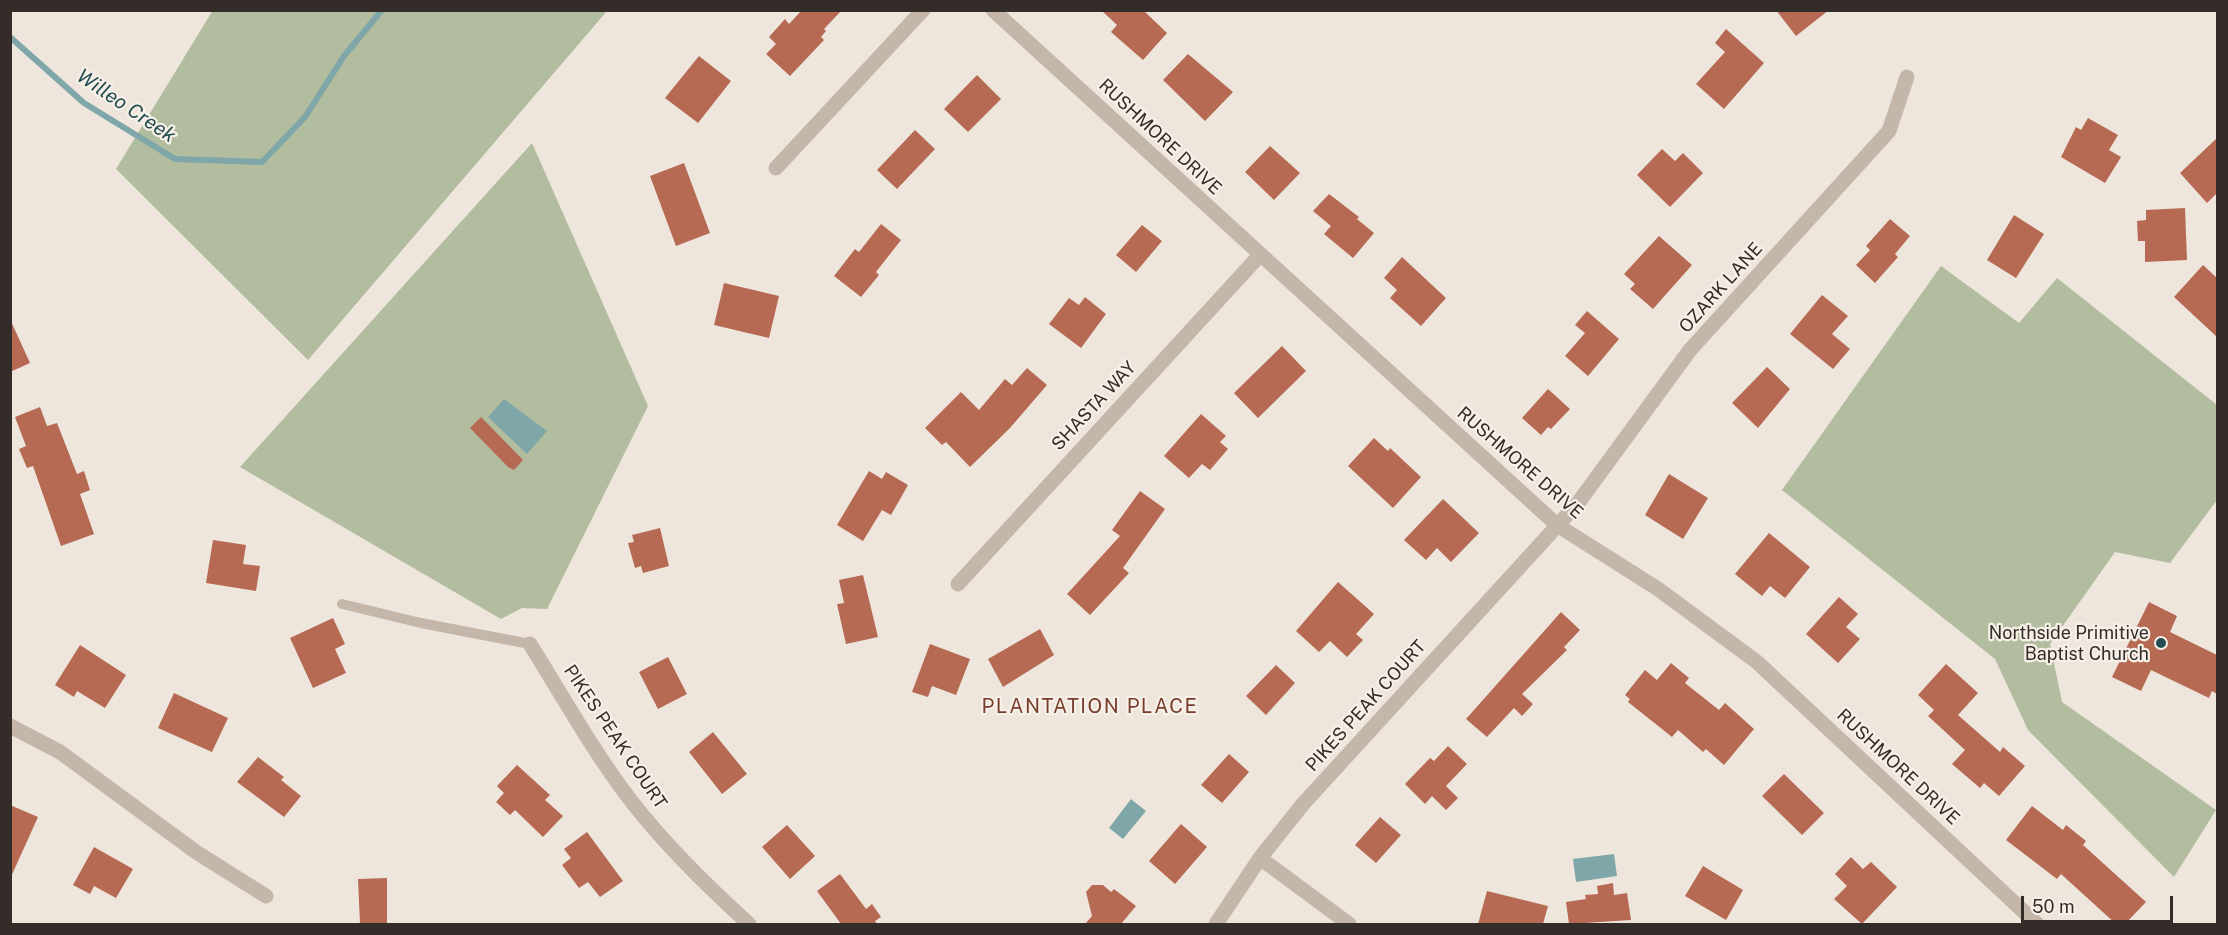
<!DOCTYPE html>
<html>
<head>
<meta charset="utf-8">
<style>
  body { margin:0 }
  #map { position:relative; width:2228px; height:935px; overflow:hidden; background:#eee6dc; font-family:"Public Sans",sans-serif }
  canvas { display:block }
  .frame { position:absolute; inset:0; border:12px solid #332c28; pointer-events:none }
  .scale { position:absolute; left:2021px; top:896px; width:152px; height:27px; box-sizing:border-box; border:3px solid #332c28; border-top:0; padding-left:8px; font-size:18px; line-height:21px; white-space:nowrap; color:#332c28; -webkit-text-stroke:4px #f7f0e8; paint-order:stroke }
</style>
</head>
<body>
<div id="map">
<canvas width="2228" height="935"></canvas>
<div class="frame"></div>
<div class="scale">50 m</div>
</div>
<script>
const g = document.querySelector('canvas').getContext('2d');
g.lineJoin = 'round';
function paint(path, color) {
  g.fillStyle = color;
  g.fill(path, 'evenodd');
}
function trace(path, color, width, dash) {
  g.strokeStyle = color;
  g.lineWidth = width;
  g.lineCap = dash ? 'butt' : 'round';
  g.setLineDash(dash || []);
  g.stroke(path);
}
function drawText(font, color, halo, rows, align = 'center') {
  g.font = font + ' "Public Sans",sans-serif';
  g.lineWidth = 4.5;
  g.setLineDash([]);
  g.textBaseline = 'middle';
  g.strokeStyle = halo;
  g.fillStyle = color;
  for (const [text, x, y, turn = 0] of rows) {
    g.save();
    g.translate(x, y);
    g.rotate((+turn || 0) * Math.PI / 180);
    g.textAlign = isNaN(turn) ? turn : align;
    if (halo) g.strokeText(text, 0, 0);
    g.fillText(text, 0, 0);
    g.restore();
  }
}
paint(new Path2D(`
  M 213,10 L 607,10 L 607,11 L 308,360 L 116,169 Z
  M 532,143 L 648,406 L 547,609 L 522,608 L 501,619 L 240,467 Z
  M 1941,266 L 2019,323 L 2057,278 L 2217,405 L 2217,500 L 2170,563 L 2115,552 L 2050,644 L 2062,702 L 2216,810 L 2174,877 L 2028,730 L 1995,659 L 1782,490 Z`), '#b2bc9e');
paint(new Path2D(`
  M 504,399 L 547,431 L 527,454 L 488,417 Z
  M 1131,799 L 1146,811 L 1123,839 L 1109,828 Z
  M 1614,854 L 1617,876 L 1576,882 L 1573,859 Z`), '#7fa6a8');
trace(new Path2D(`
  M 10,37 L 84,103 L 175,159 L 262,162 L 305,117 L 344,56 L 382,10`), '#7fa6a8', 6);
paint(new Path2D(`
  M 802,10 L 842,10 L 824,29 L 826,31 L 821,37 L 824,40 L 790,76 L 766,54 L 776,44 L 769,37 L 785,19 L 789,24 Z
  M 1101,10 L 1143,10 L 1167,33 L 1143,60 L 1111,32 L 1117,25 Z
  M 1776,10 L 1829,10 L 1796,36 Z
  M 1726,29 L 1764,63 L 1724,109 L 1696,84 L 1725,52 L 1715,43 Z
  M 1188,54 L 1233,92 L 1205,121 L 1163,80 Z
  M 699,56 L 731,81 L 698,123 L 665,98 Z
  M 977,75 L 1001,99 L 968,132 L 944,109 Z
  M 2088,118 L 2118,135 L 2109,150 L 2121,157 L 2105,183 L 2061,157 L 2076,127 L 2081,130 Z
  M 915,130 L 935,149 L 897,189 L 877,170 Z
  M 2217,138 L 2217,193 L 2207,203 L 2180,173 Z
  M 1270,146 L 1300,173 L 1274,200 L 1245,172 Z
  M 1662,149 L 1675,161 L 1683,153 L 1703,173 L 1670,207 L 1637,175 Z
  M 684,163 L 710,233 L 676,246 L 650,176 Z
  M 1329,194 L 1359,217 L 1357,219 L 1374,233 L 1353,258 L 1324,234 L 1331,226 L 1313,211 Z
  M 2185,208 L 2187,260 L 2145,262 L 2145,241 L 2138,241 L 2137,221 L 2146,220 L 2146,210 Z
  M 2014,215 L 2044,234 L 2016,278 L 1987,260 Z
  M 1890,219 L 1910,236 L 1895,254 L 1898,257 L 1875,283 L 1856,265 L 1870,250 L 1866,246 Z
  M 881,224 L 901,240 L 876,272 L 879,275 L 861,297 L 834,276 L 855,249 L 859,252 Z
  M 1142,225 L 1162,241 L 1136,272 L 1116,255 Z
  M 1659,236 L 1692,265 L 1653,309 L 1630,289 L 1635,284 L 1624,274 Z
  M 1402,257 L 1446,298 L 1421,326 L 1390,298 L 1397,290 L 1384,278 Z
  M 2203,265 L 2217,278 L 2217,337 L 2174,297 Z
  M 724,283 L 779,296 L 769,338 L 714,325 Z
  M 1822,295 L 1848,316 L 1832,334 L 1850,349 L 1833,369 L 1790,334 Z
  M 1085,297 L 1106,314 L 1081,348 L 1049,324 L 1069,298 L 1079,305 Z
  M 1587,311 L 1619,339 L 1588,376 L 1565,356 L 1585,333 L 1575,325 Z
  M 10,319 L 30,363 L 10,372 Z
  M 1282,346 L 1306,371 L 1258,418 L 1234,393 Z
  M 1767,367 L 1790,389 L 1758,428 L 1732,403 Z
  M 1027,368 L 1047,385 L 1010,428 L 970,467 L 946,442 L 942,445 L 925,428 L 961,392 L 979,410 L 1005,379 L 1012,385 Z
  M 1548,389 L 1570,409 L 1551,429 L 1548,427 L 1541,435 L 1522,418 Z
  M 40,407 L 47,426 L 57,423 L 77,474 L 84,471 L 90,490 L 80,494 L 94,534 L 61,546 L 33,466 L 27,468 L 19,449 L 26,446 L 15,417 Z
  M 1201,414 L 1226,436 L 1220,442 L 1228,449 L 1210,470 L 1202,464 L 1189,478 L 1164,456 Z
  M 481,417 L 523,460 L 514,470 L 508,467 L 470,428 Z
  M 1374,438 L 1388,451 L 1390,448 L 1421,477 L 1393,508 L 1348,466 Z
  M 869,471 L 882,479 L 886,472 L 908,485 L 891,515 L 882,510 L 863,541 L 837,525 Z
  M 1669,474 L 1708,498 L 1683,539 L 1645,515 Z
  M 1140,491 L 1165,509 L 1123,568 L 1129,573 L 1090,615 L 1067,594 L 1120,536 L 1112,530 Z
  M 1443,499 L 1479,533 L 1451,562 L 1437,548 L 1426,560 L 1404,540 Z
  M 660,528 L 669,566 L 643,573 L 641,566 L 635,568 L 628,543 L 634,542 L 632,535 Z
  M 1769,533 L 1810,567 L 1785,598 L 1770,586 L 1762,596 L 1735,574 Z
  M 213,540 L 246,545 L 243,564 L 260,566 L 256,591 L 206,583 Z
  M 863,575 L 878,637 L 846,644 L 837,604 L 844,603 L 839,580 Z
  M 1338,582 L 1374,614 L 1356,634 L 1363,640 L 1347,657 L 1330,641 L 1319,652 L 1296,631 Z
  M 1839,597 L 1858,614 L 1846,627 L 1860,639 L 1838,663 L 1806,634 Z
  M 2149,602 L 2177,616 L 2170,632 L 2217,655 L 2217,694 L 2212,691 L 2209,698 L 2151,670 L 2141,691 L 2112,677 Z
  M 1561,612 L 1580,630 L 1564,647 L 1567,650 L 1522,694 L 1533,704 L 1522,716 L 1514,708 L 1487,737 L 1466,719 Z
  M 333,618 L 345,644 L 335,649 L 346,673 L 313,688 L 290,638 Z
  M 1040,629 L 1054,655 L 1003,687 L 988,659 Z
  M 930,644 L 970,659 L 956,695 L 932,686 L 928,697 L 912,692 Z
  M 80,645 L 126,675 L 105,708 L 77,691 L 74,697 L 55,685 Z
  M 668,657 L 687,694 L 658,709 L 639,672 Z
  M 1671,663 L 1689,678 L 1685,683 L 1719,710 L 1725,703 L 1754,729 L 1724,765 L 1706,749 L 1703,752 L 1678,730 L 1672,737 L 1628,702 L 1630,699 L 1625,695 L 1645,670 L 1657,680 Z
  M 1946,664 L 1978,693 L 1958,715 L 2000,752 L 2003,747 L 2025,766 L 1999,796 L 1984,783 L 1980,788 L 1952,764 L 1965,750 L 1928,716 L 1934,710 L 1918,695 Z
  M 1276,665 L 1295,683 L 1266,715 L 1246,696 Z
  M 174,693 L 228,718 L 212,752 L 158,728 Z
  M 713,732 L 747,774 L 722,794 L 689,752 Z
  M 1448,746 L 1467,764 L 1446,786 L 1458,798 L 1446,810 L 1432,796 L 1425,804 L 1405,784 L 1430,758 L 1434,761 Z
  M 1229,754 L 1249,772 L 1222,803 L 1201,785 Z
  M 258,757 L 284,777 L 281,780 L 301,796 L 284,817 L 237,782 Z
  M 517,765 L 550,795 L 545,800 L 563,816 L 543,837 L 515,810 L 510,815 L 496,802 L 504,793 L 497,786 Z
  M 1784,774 L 1824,813 L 1802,835 L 1762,796 Z
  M 10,805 L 38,817 L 10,879 Z
  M 2032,806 L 2063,830 L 2066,825 L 2086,841 L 2083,845 L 2146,902 L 2125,924 L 2116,924 L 2061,874 L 2057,879 L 2006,840 Z
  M 1380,817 L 1401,835 L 1376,863 L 1355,845 Z
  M 1181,824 L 1207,847 L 1175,884 L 1149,861 Z
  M 787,825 L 815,856 L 790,879 L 762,847 Z
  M 587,832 L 623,881 L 600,897 L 588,882 L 579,888 L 562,865 L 571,858 L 564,849 Z
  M 94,847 L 133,869 L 116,898 L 94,886 L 90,894 L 73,885 Z
  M 1851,857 L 1863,869 L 1871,862 L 1897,887 L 1862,924 L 1834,899 L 1847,886 L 1835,874 Z
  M 1703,866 L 1743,890 L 1726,920 L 1685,896 Z
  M 840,874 L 866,909 L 872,904 L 881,917 L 875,921 L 877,924 L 841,924 L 817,891 Z
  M 387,878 L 387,924 L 360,924 L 358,879 Z
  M 1613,883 L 1614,895 L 1627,893 L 1631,920 L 1569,924 L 1566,902 L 1586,899 L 1585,895 L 1598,894 L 1597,886 Z
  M 1092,885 L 1103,885 L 1111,892 L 1114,889 L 1136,906 L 1121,924 L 1085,924 L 1092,916 L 1086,892 Z
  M 1487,891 L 1548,906 L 1543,924 L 1478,924 Z`), '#b66a53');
trace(new Path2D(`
  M 342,604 L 421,623 L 530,644`), '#c5b6aa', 10);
trace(new Path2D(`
  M 993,10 L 1557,525 L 1658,589 L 1757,662 L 2037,924
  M 776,168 L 923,10
  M 958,584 L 1260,255
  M 530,644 C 563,697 594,753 632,802 C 667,847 707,886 749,924
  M 10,726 L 60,752 L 196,852 L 266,896
  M 1260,858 L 1349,924
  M 1216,924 L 1260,858 L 1303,804 L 1578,503 L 1690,350 L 1889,131 L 1907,77`), '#c5b6aa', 15);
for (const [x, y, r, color] of [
  [2161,643,6,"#234d50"]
]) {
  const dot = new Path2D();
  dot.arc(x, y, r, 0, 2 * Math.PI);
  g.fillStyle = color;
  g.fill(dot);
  trace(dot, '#f7f0e8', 2);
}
drawText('18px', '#332c28', '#f7f0e8', [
  ["RUSHMORE DRIVE",1160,137,43],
  ["OZARK LANE",1721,288,-48],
  ["SHASTA WAY",1094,406,-47],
  ["RUSHMORE DRIVE",1520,463,41],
  ["PIKES PEAK COURT",1366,706,-48],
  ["PIKES PEAK COURT",615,737,56],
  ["RUSHMORE DRIVE",1898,767,43]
]);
drawText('18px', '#332c28', '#f7f0e8', [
  ["Northside Primitive",2149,633],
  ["Baptist Church",2149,654]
], 'right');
drawText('italic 20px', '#234d50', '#f7f0e8', [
  ["Willeo Creek",126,106,34]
]);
g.letterSpacing = '1.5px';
drawText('20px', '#783e2c', '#f7f0e8', [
  ["PLANTATION PLACE",1090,707]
]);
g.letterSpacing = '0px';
</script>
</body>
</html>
